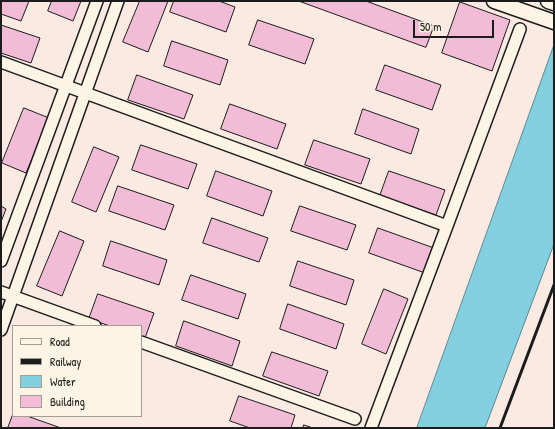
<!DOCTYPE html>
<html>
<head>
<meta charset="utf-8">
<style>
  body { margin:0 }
  #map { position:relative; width:555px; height:429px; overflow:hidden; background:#faeae2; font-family:"Patrick Hand",sans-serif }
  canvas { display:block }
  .frame { position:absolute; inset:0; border:2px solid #1c1c1c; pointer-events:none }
  .legend { position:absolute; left:12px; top:325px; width:130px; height:92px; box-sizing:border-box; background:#fcf5e5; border:1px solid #a29e95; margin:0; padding:5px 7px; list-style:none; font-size:12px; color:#1c1c1c }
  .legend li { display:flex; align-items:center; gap:8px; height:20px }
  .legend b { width:20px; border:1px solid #a29e95 }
  .scale { position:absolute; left:413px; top:20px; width:81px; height:18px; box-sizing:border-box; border:2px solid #1c1c1c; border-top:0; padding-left:5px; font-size:12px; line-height:14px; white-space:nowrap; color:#1c1c1c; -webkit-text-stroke:3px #fcf5e5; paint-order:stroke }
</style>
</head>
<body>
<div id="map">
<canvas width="555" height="429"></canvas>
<div class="frame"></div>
<ul class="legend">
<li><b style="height:5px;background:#fcf5e5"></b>Road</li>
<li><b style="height:5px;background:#1c1c1c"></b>Railway</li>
<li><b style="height:11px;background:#81cfdf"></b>Water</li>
<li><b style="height:11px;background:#f2bcd6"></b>Building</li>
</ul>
<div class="scale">50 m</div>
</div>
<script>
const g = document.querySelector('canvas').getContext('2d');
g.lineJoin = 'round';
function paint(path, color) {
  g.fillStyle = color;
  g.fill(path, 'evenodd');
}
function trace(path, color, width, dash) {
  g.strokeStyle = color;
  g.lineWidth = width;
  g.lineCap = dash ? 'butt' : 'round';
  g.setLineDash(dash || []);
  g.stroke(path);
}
const water = new Path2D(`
  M 554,45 L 554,244 L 485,428 L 417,428 Z`);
paint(water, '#81cfdf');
trace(water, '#598791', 1);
const building = new Path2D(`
  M 1,1 L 29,1 L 21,21 L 1,14 Z
  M 52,1 L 81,1 L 73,21 L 48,11 Z
  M 140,1 L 168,1 L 148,52 L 123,42 Z
  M 174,1 L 219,1 L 235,7 L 226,32 L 170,12 Z
  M 299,1 L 366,1 L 434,26 L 426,47 Z
  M 460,2 L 510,20 L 492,71 L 442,53 Z
  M 258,20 L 314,39 L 305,64 L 249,45 Z
  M 1,25 L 40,38 L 31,63 L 1,53 Z
  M 172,41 L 228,60 L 220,85 L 164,66 Z
  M 385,65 L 441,85 L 432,110 L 376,90 Z
  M 137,75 L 193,95 L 184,119 L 128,100 Z
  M 230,104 L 286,124 L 277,149 L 221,129 Z
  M 24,108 L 49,118 L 26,173 L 2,163 Z
  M 363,109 L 419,129 L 411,154 L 355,134 Z
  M 314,140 L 370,159 L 361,184 L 305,165 Z
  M 141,145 L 197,164 L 188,189 L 132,170 Z
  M 94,147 L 119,157 L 96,212 L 72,202 Z
  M 216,171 L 272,191 L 263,216 L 207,196 Z
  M 389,171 L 445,190 L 436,215 L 380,196 Z
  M 118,186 L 174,205 L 165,230 L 109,211 Z
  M 1,206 L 6,209 L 1,222 Z
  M 300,206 L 356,225 L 347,250 L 291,231 Z
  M 212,218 L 268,238 L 259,262 L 203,243 Z
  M 378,228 L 434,248 L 425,273 L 369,253 Z
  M 60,231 L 84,241 L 62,296 L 37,286 Z
  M 111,241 L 167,260 L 159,285 L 103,266 Z
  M 298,261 L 354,280 L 346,305 L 290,286 Z
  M 191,275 L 246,294 L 238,319 L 182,300 Z
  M 384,289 L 408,299 L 386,354 L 362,344 Z
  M 98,294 L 154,313 L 145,338 L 141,337 L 141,326 L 110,326 L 89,319 Z
  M 288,304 L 344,324 L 336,349 L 280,329 Z
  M 184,321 L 240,341 L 232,366 L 176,346 Z
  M 272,352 L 328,371 L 319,396 L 263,376 Z
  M 239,396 L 295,415 L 291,428 L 250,428 L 230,421 Z
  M 13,414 L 13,416 L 27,416 L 61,428 L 8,428 Z
  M 304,425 L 313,428 L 303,428 Z`);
paint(building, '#f2bcd6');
trace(building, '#1c1c1c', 1);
const minor = new Path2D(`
  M 1,62 L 447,226
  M 1,261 L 97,1
  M 1,292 L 95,326
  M 1,330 L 118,1
  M 141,342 L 355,419
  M 371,428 L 447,226 L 520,29`);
const major = new Path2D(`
  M 494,1 L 554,22
  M 548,1 L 554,3`);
trace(minor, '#1c1c1c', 14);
trace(major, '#1c1c1c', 17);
trace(minor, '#fcf5e5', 11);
trace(major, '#fcf5e5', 14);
trace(new Path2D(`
  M 500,428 L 554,285`), '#1c1c1c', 3);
</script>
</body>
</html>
